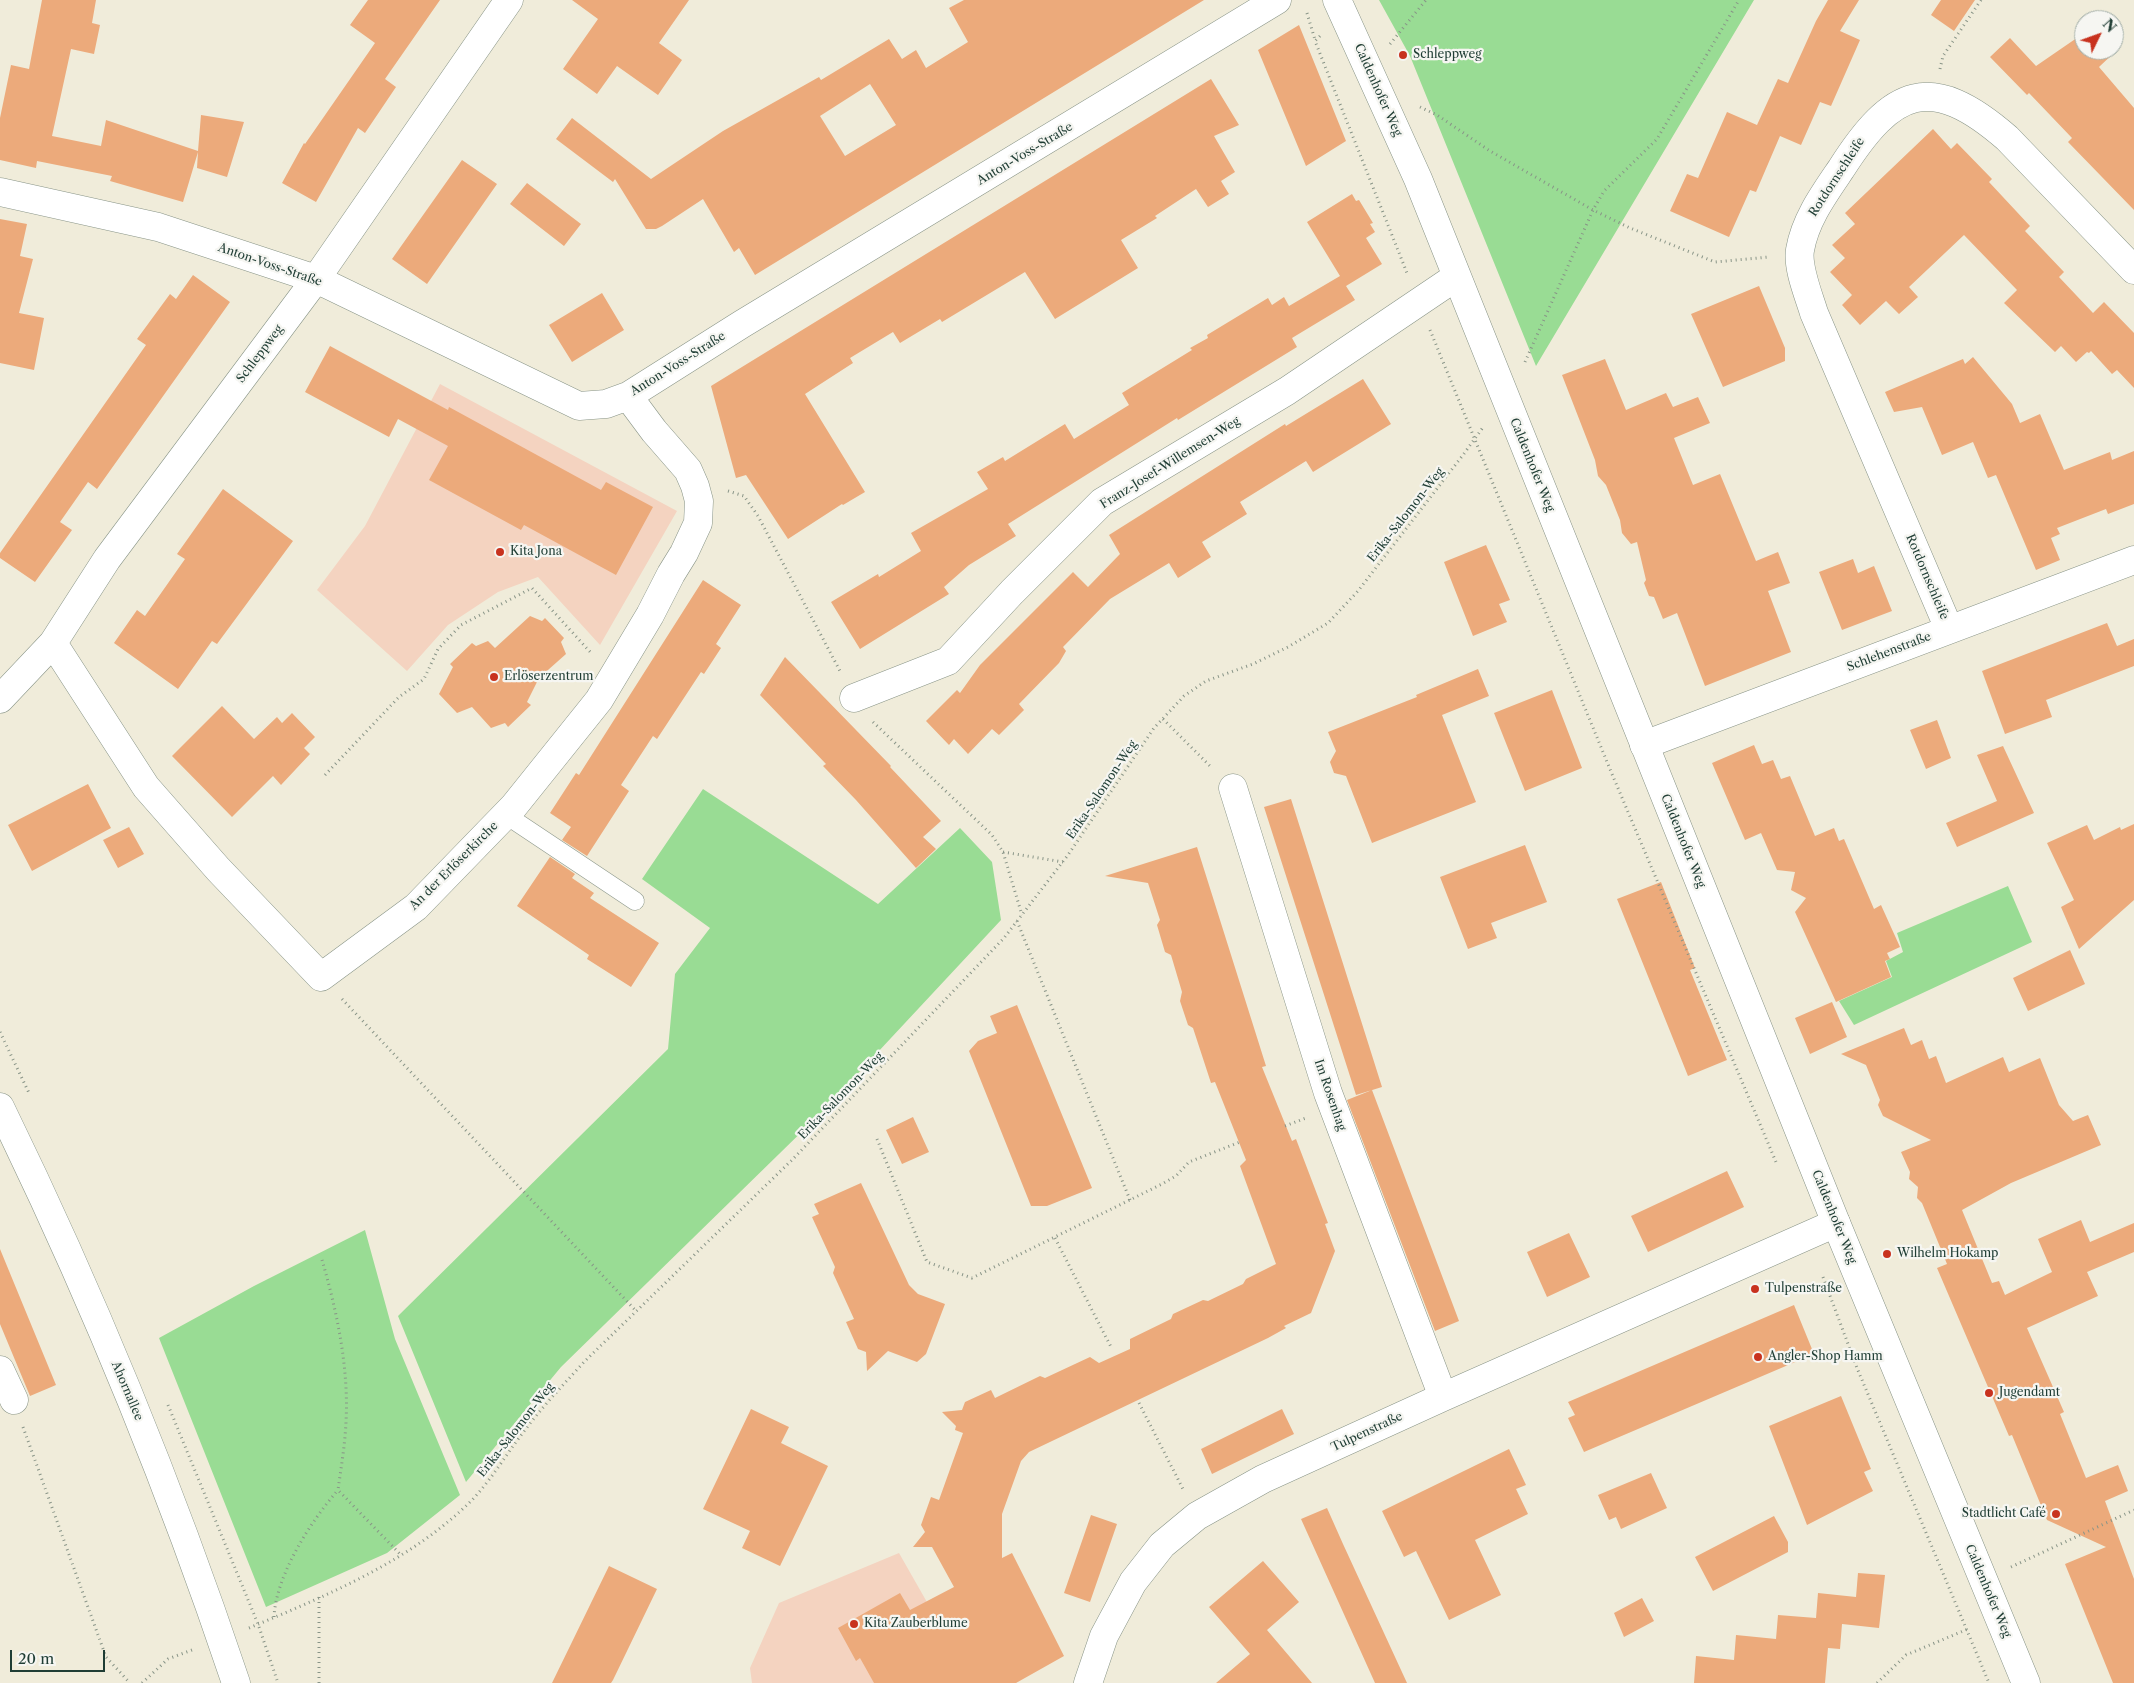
<!DOCTYPE html>
<html>
<head>
<meta charset="utf-8">
<style>
  body { margin:0 }
  #map { position:relative; width:2134px; height:1683px; overflow:hidden; background:#f0ecda; font-family:"Libre Caslon Text",serif }
  canvas { display:block }
  .north { position:absolute; left:2074px; top:10px; width:50px; height:50px; box-sizing:border-box; background:#f6f6f2; border:1px solid #a0aca6; border-radius:50%; rotate:48deg; font-size:14px; font-weight:700; line-height:20px; text-align:center; color:#1f3d34 }
  .north::after { content:''; display:block; margin:auto; width:18px; height:22px; background:#c8321e; clip-path:polygon(50% 0,100% 100%,50% 72%,0 100%) }
  .scale { position:absolute; left:10px; top:1650px; width:95px; height:22px; box-sizing:border-box; border:2px solid #1f3d34; border-top:0; padding-left:6px; font-size:15px; line-height:18px; white-space:nowrap; color:#1f3d34; -webkit-text-stroke:4px #f6f6f2; paint-order:stroke }
</style>
</head>
<body>
<div id="map">
<canvas width="2134" height="1683"></canvas>
<div class="north">N</div>
<div class="scale">20 m</div>
</div>
<script>
const g = document.querySelector('canvas').getContext('2d');
g.lineJoin = 'round';
function paint(path, color) {
  g.fillStyle = color;
  g.fill(path, 'evenodd');
}
function trace(path, color, width, dash) {
  g.strokeStyle = color;
  g.lineWidth = width;
  g.lineCap = dash ? 'butt' : 'round';
  g.setLineDash(dash || []);
  g.stroke(path);
}
function drawText(font, color, halo, rows, align = 'center') {
  g.font = font + ' "Libre Caslon Text",serif';
  g.lineWidth = 4.5;
  g.setLineDash([]);
  g.textBaseline = 'middle';
  g.strokeStyle = halo;
  g.fillStyle = color;
  for (const [text, x, y, turn = 0] of rows) {
    g.save();
    g.translate(x, y);
    g.rotate((+turn || 0) * Math.PI / 180);
    g.textAlign = isNaN(turn) ? turn : align;
    if (halo) g.strokeText(text, 0, 0);
    g.fillText(text, 0, 0);
    g.restore();
  }
}
paint(new Path2D(`
  M 440,384 L 677,511 L 600,645 L 538,577 L 498,592 L 448,625 L 407,671 L 317,590 L 365,526 Z
  M 899,1553 L 973,1683 L 752,1683 L 750,1668 L 779,1603 Z`), '#f4d3c0');
paint(new Path2D(`
  M 1379,0 L 1754,0 L 1536,366 L 1410,56 Z
  M 703,789 L 878,904 L 960,828 L 992,862 L 1001,920 L 822,1112 L 561,1367 L 466,1482 L 398,1316 L 668,1049 L 675,974 L 710,928 L 642,879 Z
  M 2008,886 L 2032,942 L 1854,1025 L 1839,1001 L 1892,977 L 1886,961 L 1903,952 L 1897,933 Z
  M 365,1230 L 395,1339 L 460,1495 L 387,1553 L 266,1607 L 159,1338 L 254,1286 Z`), '#99dc94');
paint(new Path2D(`
  M 42,0 L 96,0 L 92,23 L 100,25 L 94,54 L 71,49 L 52,136 L 101,146 L 106,120 L 198,151 L 201,115 L 244,122 L 227,177 L 197,168 L 198,152 L 183,202 L 110,181 L 112,176 L 37,161 L 36,168 L 0,160 L 0,118 L 11,65 L 29,69 Z
  M 368,0 L 440,0 L 385,79 L 396,87 L 365,133 L 358,128 L 316,202 L 282,183 L 304,143 L 305,144 L 375,43 L 350,25 Z
  M 572,0 L 689,0 L 659,43 L 682,60 L 658,95 L 617,66 L 597,94 L 563,69 L 598,19 Z
  M 964,0 L 1204,0 L 755,275 L 739,248 L 734,252 L 703,199 L 662,226 L 656,229 L 646,229 L 615,179 L 613,182 L 556,139 L 572,118 L 651,179 L 723,131 L 819,77 L 821,80 L 889,39 L 902,59 L 916,50 L 926,68 L 968,42 L 949,8 ZM 870,84 L 896,125 L 845,156 L 820,116 Z
  M 1828,0 L 1859,0 L 1840,31 L 1860,40 L 1831,106 L 1820,102 L 1801,145 L 1780,136 L 1756,192 L 1750,190 L 1729,237 L 1670,211 L 1687,174 L 1698,178 L 1727,112 L 1757,125 L 1778,79 L 1788,83 L 1816,21 Z
  M 1941,0 L 1975,0 L 1954,31 L 1931,15 Z
  M 1299,25 L 1346,141 L 1306,166 L 1258,50 Z
  M 2084,33 L 2084,50 L 2117,50 L 2099,67 L 2134,108 L 2134,210 L 2068,142 L 2072,138 L 2029,93 L 2027,95 L 1990,57 L 2010,38 L 2036,66 Z
  M 1211,79 L 1239,125 L 1214,136 L 1235,172 L 1221,181 L 1229,194 L 1208,207 L 1196,189 L 1155,216 L 1157,218 L 1121,240 L 1138,268 L 1055,319 L 1025,272 L 942,322 L 940,319 L 900,343 L 893,332 L 850,358 L 853,363 L 805,394 L 865,492 L 843,505 L 842,504 L 788,539 L 746,475 L 736,478 L 711,386 Z
  M 1933,129 L 1951,149 L 1957,143 L 1992,179 L 1989,182 L 2030,226 L 2025,231 L 2064,272 L 2059,277 L 2093,313 L 2104,302 L 2134,333 L 2134,388 L 2117,370 L 2112,374 L 2091,351 L 2089,353 L 2087,352 L 2076,362 L 2061,346 L 2055,352 L 2004,303 L 2017,290 L 1964,235 L 1909,287 L 1918,297 L 1899,314 L 1886,301 L 1860,325 L 1842,305 L 1852,295 L 1830,272 L 1845,258 L 1832,245 L 1855,224 L 1845,213 Z
  M 462,160 L 497,184 L 427,284 L 392,259 Z
  M 527,183 L 581,224 L 564,246 L 510,204 Z
  M 1352,194 L 1356,201 L 1359,200 L 1373,223 L 1370,224 L 1375,232 L 1366,238 L 1382,264 L 1346,286 L 1355,300 L 1292,338 L 1297,347 L 1178,420 L 1177,418 L 1008,524 L 1016,536 L 969,565 L 944,587 L 949,594 L 860,649 L 831,602 L 878,574 L 879,577 L 921,551 L 911,533 L 988,489 L 977,472 L 1003,457 L 1005,461 L 1065,424 L 1074,439 L 1129,405 L 1122,393 L 1192,350 L 1190,348 L 1208,338 L 1207,335 L 1268,298 L 1272,305 L 1284,297 L 1289,306 L 1340,276 L 1307,222 Z
  M 0,219 L 27,224 L 20,256 L 33,259 L 19,313 L 44,318 L 34,370 L 0,363 Z
  M 193,275 L 230,302 L 97,489 L 88,482 L 60,522 L 72,530 L 35,582 L 0,558 L 0,553 L 146,345 L 137,339 L 170,294 L 176,299 Z
  M 1759,286 L 1785,348 L 1785,361 L 1723,387 L 1691,314 Z
  M 602,293 L 624,330 L 572,362 L 549,325 Z
  M 330,346 L 448,410 L 449,407 L 601,490 L 606,482 L 653,507 L 616,575 L 524,525 L 521,530 L 429,480 L 448,446 L 398,419 L 389,437 L 305,392 Z
  M 1973,357 L 2012,404 L 2020,423 L 2040,414 L 2064,470 L 2110,452 L 2112,460 L 2134,451 L 2134,504 L 2108,514 L 2106,509 L 2057,528 L 2060,534 L 2051,538 L 2060,560 L 2036,570 L 1996,475 L 1988,478 L 1973,442 L 1942,455 L 1922,407 L 1894,412 L 1885,392 L 1963,359 L 1965,364 Z
  M 1605,359 L 1626,410 L 1666,393 L 1673,407 L 1698,397 L 1710,423 L 1674,438 L 1693,485 L 1720,474 L 1756,561 L 1778,552 L 1790,583 L 1768,591 L 1791,652 L 1705,686 L 1677,613 L 1663,619 L 1654,597 L 1649,596 L 1644,583 L 1646,580 L 1637,542 L 1631,544 L 1622,533 L 1620,520 L 1606,485 L 1598,476 L 1595,460 L 1562,375 Z
  M 1363,379 L 1391,424 L 1313,472 L 1306,461 L 1240,502 L 1247,514 L 1202,542 L 1211,557 L 1178,578 L 1169,563 L 1110,599 L 1063,647 L 1066,651 L 1059,663 L 1019,704 L 1024,710 L 999,735 L 992,729 L 968,754 L 954,739 L 949,745 L 926,721 L 957,690 L 960,693 L 980,665 L 1073,572 L 1088,587 L 1120,554 L 1109,535 L 1285,424 L 1286,426 Z
  M 223,489 L 293,541 L 217,644 L 212,641 L 178,689 L 114,643 L 137,610 L 145,616 L 185,559 L 177,554 Z
  M 1486,545 L 1510,600 L 1499,604 L 1507,622 L 1473,636 L 1444,562 Z
  M 1853,559 L 1858,573 L 1874,566 L 1892,611 L 1842,630 L 1819,572 Z
  M 703,580 L 741,605 L 716,644 L 721,648 L 704,674 L 701,672 L 657,739 L 653,736 L 621,785 L 629,791 L 587,856 L 562,840 L 571,827 L 550,813 L 576,773 L 579,775 Z
  M 530,616 L 542,621 L 545,618 L 564,638 L 561,642 L 566,654 L 539,678 L 527,702 L 531,705 L 508,727 L 505,723 L 491,728 L 472,707 L 457,713 L 439,694 L 453,667 L 450,664 L 472,643 L 476,646 L 488,641 L 495,648 Z
  M 2107,623 L 2117,646 L 2134,639 L 2134,666 L 2046,700 L 2052,717 L 2005,734 L 1982,671 Z
  M 785,657 L 891,766 L 890,767 L 941,821 L 923,837 L 936,849 L 916,868 L 856,800 L 823,766 L 826,764 L 760,695 Z
  M 1478,669 L 1489,696 L 1442,715 L 1476,802 L 1372,843 L 1346,776 L 1334,773 L 1330,762 L 1336,751 L 1328,732 L 1417,697 L 1416,695 Z
  M 1552,690 L 1582,768 L 1525,791 L 1494,713 Z
  M 222,706 L 254,739 L 277,717 L 282,723 L 292,713 L 315,737 L 304,748 L 310,754 L 281,785 L 273,776 L 232,817 L 172,756 Z
  M 1937,720 L 1951,758 L 1926,769 L 1910,730 Z
  M 1754,745 L 1762,764 L 1773,760 L 1781,779 L 1790,776 L 1815,836 L 1834,828 L 1839,841 L 1844,839 L 1874,909 L 1881,905 L 1900,947 L 1887,953 L 1890,959 L 1885,961 L 1891,977 L 1836,1002 L 1795,912 L 1806,898 L 1791,890 L 1795,872 L 1777,870 L 1761,833 L 1745,840 L 1712,763 Z
  M 2003,746 L 2034,813 L 1957,847 L 1946,823 L 1997,801 L 1977,755 Z
  M 88,784 L 111,828 L 32,871 L 8,825 Z
  M 1291,799 L 1382,1087 L 1356,1095 L 1264,807 Z
  M 2134,824 L 2134,900 L 2079,949 L 2061,907 L 2074,900 L 2047,843 L 2087,825 L 2094,840 L 2120,827 L 2121,830 Z
  M 129,827 L 144,854 L 118,868 L 103,840 Z
  M 1525,845 L 1547,902 L 1491,923 L 1497,938 L 1468,949 L 1440,877 Z
  M 1197,847 L 1266,1066 L 1262,1067 L 1292,1141 L 1296,1139 L 1328,1223 L 1325,1224 L 1335,1251 L 1311,1313 L 1284,1326 L 1286,1328 L 1268,1338 L 1029,1452 L 1021,1461 L 1002,1514 L 1002,1558 L 1012,1553 L 1064,1656 L 1016,1683 L 874,1683 L 860,1658 L 856,1661 L 838,1628 L 900,1593 L 910,1610 L 954,1587 L 932,1547 L 913,1547 L 925,1532 L 921,1525 L 931,1497 L 939,1500 L 963,1433 L 955,1430 L 956,1426 L 942,1412 L 962,1410 L 965,1402 L 991,1390 L 995,1398 L 1040,1376 L 1045,1378 L 1090,1357 L 1099,1363 L 1130,1349 L 1130,1339 L 1171,1319 L 1173,1314 L 1203,1300 L 1208,1301 L 1243,1284 L 1246,1279 L 1276,1264 L 1240,1166 L 1246,1160 L 1215,1082 L 1211,1083 L 1193,1028 L 1188,1025 L 1180,1001 L 1182,992 L 1171,955 L 1165,952 L 1157,925 L 1160,920 L 1148,883 L 1105,876 Z
  M 550,857 L 575,874 L 572,878 L 594,893 L 590,898 L 659,943 L 631,987 L 587,959 L 589,955 L 517,906 Z
  M 1661,882 L 1695,968 L 1690,970 L 1727,1060 L 1688,1076 L 1617,899 Z
  M 2070,950 L 2085,984 L 2028,1011 L 2013,978 Z
  M 1832,1002 L 1847,1037 L 1810,1054 L 1795,1018 Z
  M 1017,1005 L 1092,1188 L 1047,1206 L 1031,1206 L 969,1051 L 978,1041 L 997,1033 L 990,1016 Z
  M 1904,1028 L 1911,1045 L 1922,1040 L 1929,1059 L 1936,1056 L 1946,1083 L 2003,1057 L 2009,1072 L 2040,1058 L 2059,1105 L 2073,1121 L 2088,1115 L 2101,1145 L 2011,1183 L 1962,1210 L 1992,1283 L 1999,1281 L 2005,1295 L 2052,1272 L 2038,1239 L 2081,1220 L 2090,1242 L 2134,1223 L 2134,1252 L 2087,1272 L 2098,1296 L 2027,1328 L 2064,1412 L 2060,1414 L 2086,1478 L 2118,1465 L 2128,1491 L 2105,1501 L 2134,1579 L 2134,1683 L 2113,1683 L 2065,1564 L 2106,1547 L 2047,1520 L 2012,1435 L 2009,1436 L 1937,1268 L 1947,1264 L 1922,1203 L 1917,1198 L 1918,1187 L 1909,1179 L 1910,1172 L 1901,1152 L 1931,1140 L 1883,1116 L 1878,1105 L 1880,1100 L 1866,1065 L 1841,1054 Z
  M 1372,1090 L 1459,1321 L 1435,1331 L 1347,1100 Z
  M 913,1117 L 929,1152 L 902,1164 L 886,1130 Z
  M 1727,1171 L 1744,1207 L 1648,1252 L 1631,1216 Z
  M 861,1183 L 909,1285 L 918,1294 L 945,1304 L 926,1354 L 917,1362 L 888,1351 L 867,1371 L 866,1352 L 858,1349 L 846,1322 L 854,1319 L 833,1273 L 835,1267 L 812,1217 L 819,1214 L 814,1204 Z
  M 1569,1233 L 1590,1277 L 1547,1297 L 1527,1252 Z
  M 0,1249 L 56,1385 L 30,1396 L 0,1324 Z
  M 1794,1305 L 1814,1354 L 1584,1452 L 1568,1418 L 1575,1415 L 1568,1402 Z
  M 1841,1396 L 1871,1469 L 1864,1472 L 1873,1491 L 1807,1525 L 1769,1426 Z
  M 751,1409 L 789,1427 L 781,1443 L 828,1466 L 780,1566 L 742,1548 L 750,1531 L 703,1509 Z
  M 1282,1409 L 1294,1434 L 1212,1474 L 1201,1449 Z
  M 1509,1449 L 1526,1485 L 1516,1489 L 1528,1514 L 1475,1540 L 1501,1595 L 1449,1620 L 1416,1551 L 1404,1557 L 1382,1511 Z
  M 1651,1473 L 1667,1508 L 1621,1529 L 1616,1517 L 1609,1520 L 1598,1495 Z
  M 1327,1508 L 1343,1544 L 1407,1683 L 1375,1683 L 1301,1519 Z
  M 1091,1515 L 1117,1524 L 1090,1602 L 1064,1593 Z
  M 1774,1516 L 1788,1542 L 1788,1552 L 1713,1591 L 1695,1557 Z
  M 1263,1561 L 1299,1602 L 1267,1630 L 1312,1683 L 1216,1683 L 1250,1654 L 1209,1607 Z
  M 609,1566 L 657,1589 L 613,1680 L 611,1683 L 552,1683 Z
  M 1858,1573 L 1885,1575 L 1879,1628 L 1842,1624 L 1840,1649 L 1828,1648 L 1825,1683 L 1694,1683 L 1696,1656 L 1734,1660 L 1736,1635 L 1776,1639 L 1778,1615 L 1816,1618 L 1818,1593 L 1856,1597 Z
  M 1642,1598 L 1654,1621 L 1624,1637 L 1614,1613 Z`), '#ecaa7b');
const lane = new Path2D(`
  M 506,815 L 635,901`);
const street = new Path2D(`
  M 0,192 L 158,227 L 316,279 L 579,406 L 606,404 L 628,396 L 742,324 L 1277,0
  M 1949,629 L 1814,313 C 1809,296 1797,268 1800,250 C 1805,220 1824,194 1841,169 C 1892,89 1930,71 2007,138 L 2134,270
  M 53,643 L 146,787 L 218,869 L 321,977 L 416,907 L 514,806 L 599,700 L 650,615 L 671,574 L 684,553 L 698,523 L 699,501 L 695,486 L 688,470 L 654,431 L 628,396
  M 854,698 L 948,661 L 1012,592 L 1102,502 L 1287,391 L 1456,277
  M 0,699 L 53,643 L 107,559 L 316,279 L 509,0
  M 1644,745 L 2134,560
  M 1233,788 L 1328,1093 L 1443,1397
  M 0,1370 L 14,1400
  M 1088,1683 L 1104,1636 L 1133,1582 L 1162,1545 L 1197,1516 L 1263,1479 L 1443,1397 L 1836,1223`);
const secondary = new Path2D(`
  M 1337,0 L 1418,179 L 1836,1223 L 2026,1683
  M 0,1107 C 91,1293 170,1486 236,1683`);
trace(lane, '#889487', 19);
trace(street, '#889487', 29);
trace(secondary, '#889487', 29);
trace(new Path2D(`
  M 1307,13 L 1315,40
  M 1320,36 L 1315,41 L 1407,273
  M 1390,44 L 1426,0
  M 1940,69 L 1943,56 L 1981,0
  M 1420,107 L 1437,115 L 1490,151 L 1593,210 L 1630,228 L 1715,262 L 1769,257
  M 1430,330 L 1612,774 L 1776,1162
  M 1525,362 L 1593,210 L 1604,191 L 1657,139 L 1739,0
  M 728,491 L 744,496 L 758,516 L 840,671
  M 1163,719 L 1212,768
  M 873,722 L 992,835 L 1003,852 L 1022,915
  M 325,775 L 399,697 L 424,679 L 438,649 L 461,625 L 532,588 L 592,654
  M 1003,852 L 1063,862
  M 1017,921 L 1130,1200
  M 342,999 L 637,1312
  M 0,1032 L 29,1093
  M 1285,1126 L 1306,1118
  M 877,1139 L 927,1262 L 972,1278 L 1162,1184 L 1176,1176 L 1189,1162 L 1240,1142
  M 1055,1238 L 1111,1347
  M 322,1260 C 337,1311 349,1369 346,1422 C 345,1445 341,1468 338,1490 L 401,1555
  M 1823,1277 L 1857,1368 L 1989,1683
  M 1139,1403 L 1183,1489
  M 168,1405 L 258,1624 L 278,1683
  M 23,1427 L 106,1657 L 130,1683
  M 2011,1567 L 2134,1510
  M 319,1597 L 319,1683
  M 274,1617 C 276,1575 311,1521 338,1490
  M 249,1628 C 328,1595 411,1561 472,1500 C 492,1479 507,1453 525,1430 C 543,1406 564,1384 585,1361 L 793,1159 L 1004,938 L 1068,855 L 1154,728 L 1184,696 L 1206,681 L 1253,664 L 1288,647 L 1328,623 L 1358,591 L 1463,455 L 1484,426
  M 142,1683 L 168,1659 L 192,1650
  M 1877,1683 L 1906,1655 L 1968,1629`), '#889487', 3, [1, 4]);
trace(lane, '#fff', 18);
trace(street, '#fff', 28);
trace(secondary, '#fff', 28);
for (const [x, y, r, color] of [
  [1403,55,5,"#c8321e"],
  [500,552,5,"#c8321e"],
  [494,677,5,"#c8321e"],
  [1887,1254,5,"#c8321e"],
  [1755,1289,5,"#c8321e"],
  [1758,1357,5,"#c8321e"],
  [1989,1393,5,"#c8321e"],
  [2056,1514,5,"#c8321e"],
  [854,1624,5,"#c8321e"]
]) {
  const dot = new Path2D();
  dot.arc(x, y, r, 0, 2 * Math.PI);
  g.fillStyle = color;
  g.fill(dot);
  trace(dot, '#f6f6f2', 2);
}
drawText('12px', '#1f3d34', '#f6f6f2', [
  ["Schleppweg",1413,55],
  ["Kita Jona",510,552],
  ["Erlöserzentrum",504,677],
  ["Wilhelm Hokamp",1897,1254],
  ["Tulpenstraße",1765,1289],
  ["Angler-Shop Hamm",1768,1357],
  ["Jugendamt",1999,1393],
  ["Stadtlicht Café",2046,1514,"right"],
  ["Kita Zauberblume",864,1624]
], 'left');
drawText('12px', '#1f3d34', '#f6f6f2', [
  ["Caldenhofer Weg",1378,90,66],
  ["Anton-Voss-Straße",1025,154,-31],
  ["Rotdornschleife",1837,177,-57],
  ["Anton-Voss-Straße",270,265,19],
  ["Schleppweg",260,354,-53],
  ["Anton-Voss-Straße",678,364,-32],
  ["Franz-Josef-Willemsen-Weg",1170,463,-32],
  ["Caldenhofer Weg",1532,465,68],
  ["Erika-Salomon-Weg",1406,515,-52],
  ["Rotdornschleife",1927,577,67],
  ["Schlehenstraße",1889,652,-21],
  ["Erika-Salomon-Weg",1102,790,-56],
  ["Caldenhofer Weg",1683,841,68],
  ["An der Erlöserkirche",454,866,-45],
  ["Im Rosenhag",1330,1095,71],
  ["Erika-Salomon-Weg",841,1096,-46],
  ["Caldenhofer Weg",1834,1217,68],
  ["Ahornallee",127,1391,67],
  ["Erika-Salomon-Weg",516,1430,-52],
  ["Tulpenstraße",1367,1432,-25],
  ["Caldenhofer Weg",1988,1591,67]
]);
</script>
</body>
</html>
